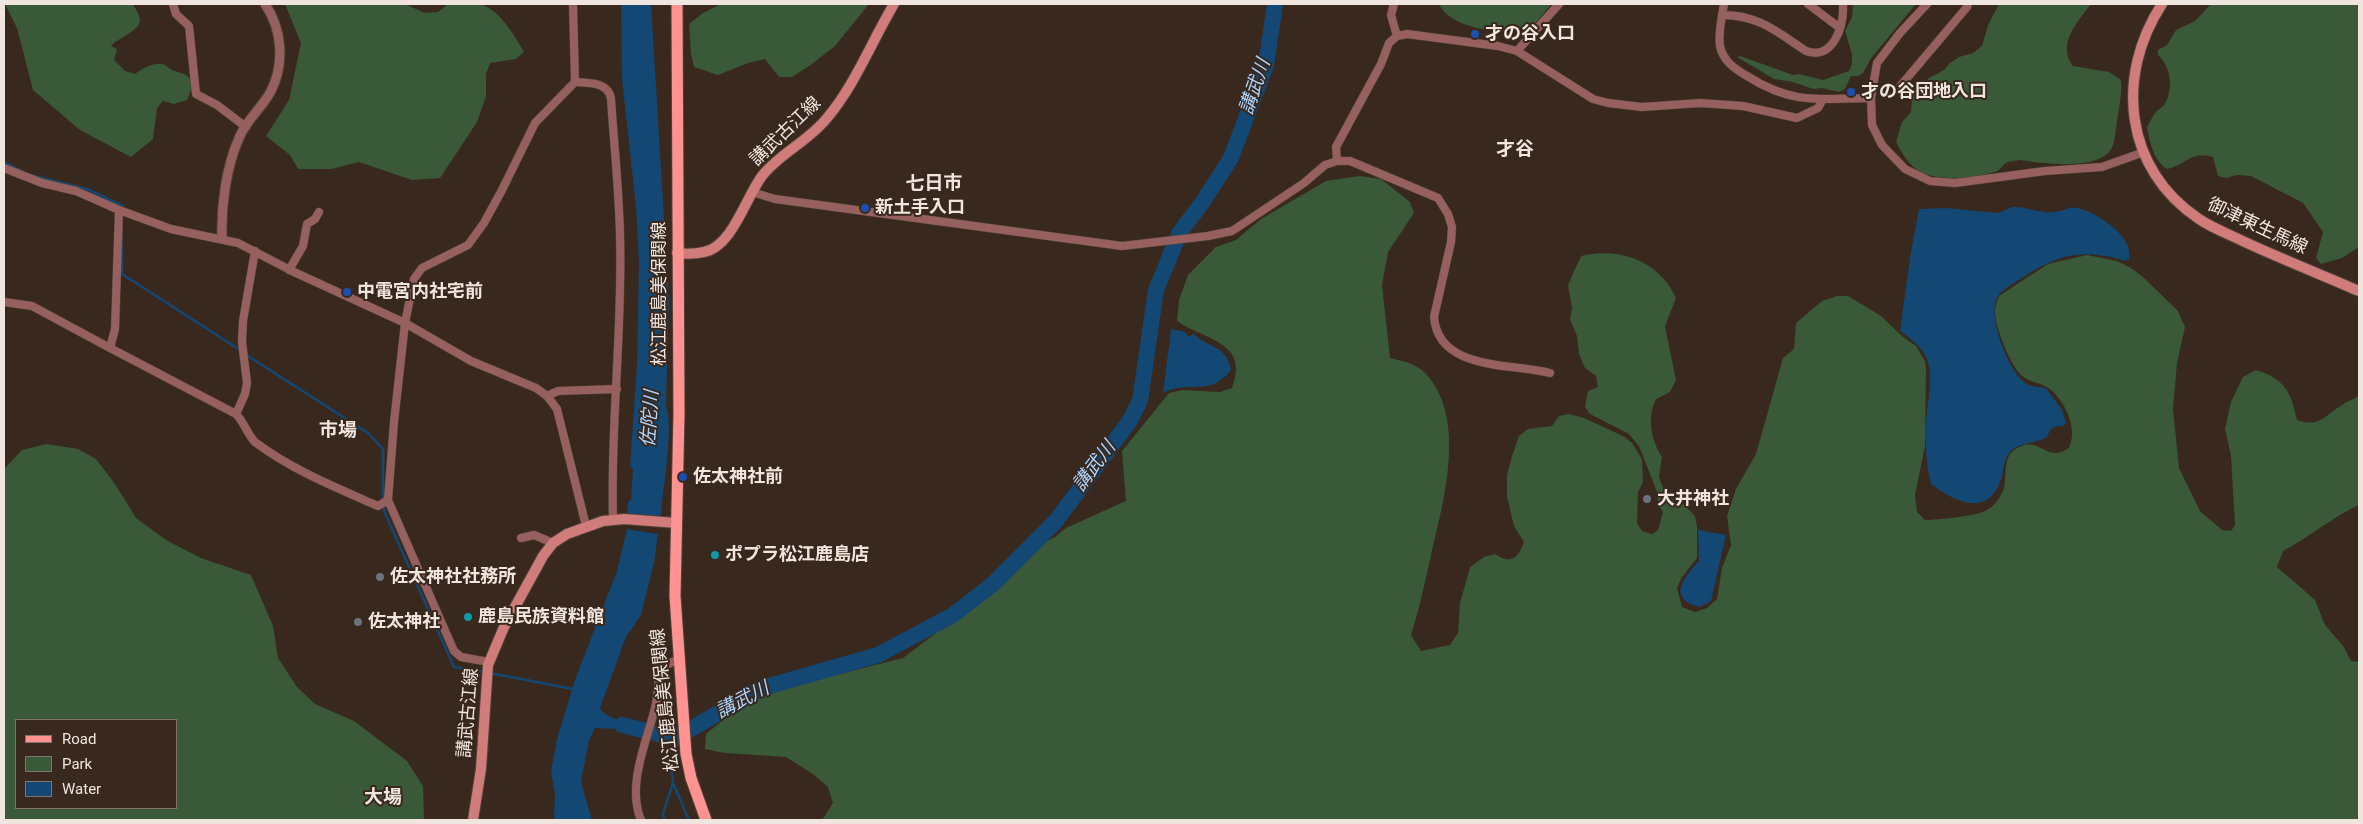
<!DOCTYPE html>
<html>
<head>
<meta charset="utf-8">
<style>
  body { margin:0 }
  #map { position:relative; width:2363px; height:824px; overflow:hidden; background:#38281d; font-family:Roboto,sans-serif }
  canvas { display:block }
  .frame { position:absolute; inset:0; border:5px solid #f1e6df; pointer-events:none }
  .legend { position:absolute; left:15px; top:719px; width:162px; height:90px; box-sizing:border-box; background:#38281d; border:1px solid #82746b; margin:0; padding:6px 9px; list-style:none; font-size:15px; color:#f1e6df }
  .legend li { display:flex; align-items:center; gap:10px; height:25px }
  .legend b { width:25px; border:1px solid #82746b }
</style>
</head>
<body>
<div id="map">
<canvas width="2363" height="824"></canvas>
<div class="frame"></div>
<ul class="legend">
<li><b style="height:6px;background:#fd9290"></b>Road</li>
<li><b style="height:14px;background:#395938"></b>Park</li>
<li><b style="height:14px;background:#134774"></b>Water</li>
</ul>
</div>
<script>
const g = document.querySelector('canvas').getContext('2d');
g.lineJoin = 'round';
function paint(path, color) {
  g.fillStyle = color;
  g.fill(path, 'evenodd');
}
function trace(path, color, width, dash) {
  g.strokeStyle = color;
  g.lineWidth = width;
  g.lineCap = dash ? 'butt' : 'round';
  g.setLineDash(dash || []);
  g.stroke(path);
}
function drawText(font, color, halo, rows, align = 'center') {
  g.font = font + ' Roboto,"Noto Sans JP",sans-serif';
  g.lineWidth = 4;
  g.setLineDash([]);
  g.textBaseline = 'middle';
  g.strokeStyle = halo;
  g.fillStyle = color;
  for (const [text, x, y, turn = 0] of rows) {
    g.save();
    g.translate(x, y);
    g.rotate((+turn || 0) * Math.PI / 180);
    g.textAlign = isNaN(turn) ? turn : align;
    if (halo) g.strokeText(text, 0, 0);
    g.fillText(text, 0, 0);
    g.restore();
  }
}
paint(new Path2D(`
  M 5,4 L 133,4 C 135,8 139,14 140,19 C 142,30 116,39 111,46 L 117,49 L 114,60 L 125,71 L 135,74 C 144,68 154,61 165,65 C 169,67 170,70 175,71 C 194,76 195,82 187,100 L 174,104 L 163,101 L 157,108 L 153,139 L 131,157 L 80,130 L 33,90 L 17,28 Z
  M 285,4 L 405,4 L 425,13 L 438,12 L 448,4 C 458,4 474,1 483,5 C 502,13 514,35 524,52 L 516,59 L 490,63 L 486,74 L 486,96 L 477,122 L 440,178 L 412,180 L 359,162 L 331,169 L 298,169 L 290,155 L 266,136 L 289,100 L 301,43 Z
  M 721,4 L 869,4 L 835,46 L 812,64 L 792,77 L 779,77 L 765,59 L 748,63 L 718,75 L 694,67 L 691,54 L 689,24 L 703,13 Z
  M 1439,4 L 1552,4 C 1545,10 1538,23 1531,26 C 1508,38 1450,29 1439,4 Z
  M 1853,4 L 1916,4 L 1872,57 L 1863,73 L 1858,76 L 1851,76 L 1845,89 L 1839,92 L 1822,88 L 1813,89 L 1793,82 L 1774,79 L 1737,57 L 1740,56 L 1793,75 L 1799,74 L 1823,80 L 1849,71 L 1852,64 L 1852,54 L 1845,31 L 1852,17 Z
  M 1999,4 L 2091,4 C 2078,21 2056,45 2073,66 L 2109,72 L 2121,80 C 2122,98 2119,106 2117,122 C 2115,132 2116,147 2107,154 C 2090,169 2043,164 2021,160 C 2017,161 2009,161 2006,163 C 2003,165 2001,169 1997,171 C 1979,179 1934,182 1917,170 C 1908,163 1901,152 1896,142 L 1902,122 L 1911,112 L 1912,98 L 1929,78 L 1944,70 L 1950,63 L 1959,57 L 1973,53 L 1982,46 L 1988,25 Z
  M 2211,4 L 2359,4 L 2359,247 L 2342,258 L 2321,264 L 2316,258 L 2323,232 L 2303,203 L 2251,176 L 2237,175 L 2226,178 L 2218,176 L 2213,157 C 2188,151 2189,164 2167,169 C 2153,160 2150,142 2147,127 C 2150,122 2152,117 2155,113 C 2158,109 2164,107 2166,102 C 2173,86 2171,67 2158,55 L 2158,50 L 2167,45 L 2176,30 L 2195,21 Z
  M 1359,176 L 1381,179 L 1410,202 L 1414,213 L 1388,252 L 1382,285 L 1390,358 C 1403,361 1418,364 1427,375 C 1468,422 1442,507 1430,560 C 1424,586 1419,610 1411,635 L 1421,651 L 1450,645 L 1458,633 L 1460,603 L 1470,567 L 1484,557 L 1495,554 C 1511,565 1518,558 1524,542 L 1514,526 L 1507,497 L 1507,475 L 1512,456 L 1519,436 L 1528,429 L 1552,426 L 1559,416 L 1569,414 L 1584,418 L 1625,437 L 1632,443 L 1642,459 L 1643,482 L 1638,492 L 1637,523 L 1642,531 L 1652,534 L 1658,530 L 1663,512 L 1658,504 L 1657,492 L 1639,446 L 1629,434 L 1590,414 L 1585,407 L 1588,391 L 1598,387 L 1596,376 L 1585,368 L 1579,354 L 1577,336 L 1570,319 L 1572,308 L 1568,285 L 1581,256 C 1619,247 1659,260 1676,298 L 1665,326 L 1676,380 L 1670,392 L 1656,399 C 1647,417 1651,440 1662,457 L 1659,477 L 1663,488 L 1672,499 L 1683,504 L 1695,516 L 1697,526 L 1697,558 L 1682,577 L 1677,588 L 1682,607 L 1695,612 L 1707,608 L 1717,599 L 1722,568 L 1731,545 L 1727,516 L 1736,489 L 1756,454 L 1783,358 L 1794,349 L 1796,323 L 1822,301 L 1837,296 L 1848,296 L 1881,316 L 1903,337 L 1916,346 L 1925,361 L 1926,369 L 1925,446 L 1915,495 L 1917,512 L 1925,520 C 1936,520 1976,516 1985,511 C 1994,507 2001,497 2004,488 C 2007,477 2003,459 2013,451 C 2040,431 2044,465 2069,448 C 2078,430 2066,403 2051,390 C 2042,382 2029,383 2021,375 C 2010,364 1995,327 1995,311 C 1995,306 1997,301 1999,296 L 2048,264 L 2087,255 L 2117,261 L 2131,268 L 2143,277 L 2178,311 L 2185,327 L 2177,363 L 2173,409 L 2179,468 L 2200,511 L 2222,530 L 2231,531 L 2235,525 L 2231,456 L 2225,429 L 2231,402 L 2243,377 L 2256,370 C 2285,379 2291,392 2297,420 C 2319,428 2324,416 2342,405 C 2347,401 2354,399 2359,396 L 2359,505 C 2332,517 2310,537 2283,551 L 2277,567 L 2315,600 L 2325,625 L 2344,647 L 2351,661 L 2359,662 L 2359,820 L 822,820 L 833,803 L 828,787 L 813,774 L 786,757 L 725,753 L 705,749 L 706,734 L 739,707 L 785,688 L 903,658 L 1006,580 L 1038,545 L 1055,537 L 1066,528 L 1126,501 L 1122,451 L 1169,393 L 1182,390 L 1220,392 L 1232,388 C 1250,342 1205,340 1177,321 L 1179,300 L 1188,275 L 1216,247 L 1236,240 L 1261,219 L 1326,181 Z
  M 46,444 L 78,449 L 96,459 L 115,484 L 136,518 L 166,540 L 201,558 L 251,575 L 273,626 L 278,658 L 297,687 L 315,704 L 354,721 L 407,761 L 423,786 L 424,820 L 4,820 L 4,469 L 22,450 ZM 16,720 L 176,720 L 176,808 L 16,808 Z`), '#395938');
paint(new Path2D(`
  M 621,4 L 651,4 L 669,300 L 666,405 C 674,426 663,489 661,514 L 658,516 L 627,514 L 628,502 L 631,500 L 633,469 L 630,466 L 637,365 L 639,263 L 636,207 L 622,79 Z
  M 2013,207 C 2028,207 2043,214 2055,212 C 2063,211 2070,206 2078,208 C 2097,213 2134,236 2129,259 L 2125,261 C 2082,248 2058,254 2020,279 C 2013,284 2001,290 1997,298 C 1987,316 2009,374 2027,384 C 2032,387 2041,387 2046,388 L 2062,410 L 2066,423 L 2063,426 C 2052,426 2051,428 2047,437 C 2036,444 2018,442 2009,453 C 2003,460 2004,473 2000,482 C 1987,518 1953,501 1931,484 C 1926,464 1925,444 1926,423 C 1927,406 1933,379 1928,362 C 1924,348 1911,339 1900,331 L 1910,258 L 1919,209 L 1946,208 L 1997,213 Z
  M 1171,329 L 1185,332 L 1188,337 L 1194,334 C 1210,350 1225,343 1231,370 C 1210,398 1188,379 1163,393 Z
  M 627,529 L 658,534 L 654,563 L 641,615 L 626,637 L 600,708 C 606,720 630,722 643,726 L 641,735 L 618,729 L 595,728 L 589,740 L 581,782 L 592,820 L 556,820 L 554,818 L 555,793 L 551,772 L 557,739 L 576,677 L 617,571 Z
  M 1698,530 L 1726,535 L 1711,601 L 1700,607 C 1666,599 1684,577 1699,561 Z`), '#134774');
trace(new Path2D(`
  M 4,162 L 30,175 L 87,189 L 123,206
  M 122,233 L 122,274 L 240,350
  M 245,354 L 368,433 L 383,449 L 383,500
  M 384,506 L 384,511 L 454,667 L 485,672
  M 490,673 L 573,689
  M 673,783 L 689,820
  M 665,820 L 663,814 L 673,783 L 671,767 L 680,736`), '#134774', 2.5);
trace(new Path2D(`
  M 622,725 L 659,734 L 680,735 L 762,688 L 878,655 L 953,615 L 993,584 L 1056,521 L 1129,422 L 1140,401 L 1156,290 L 1180,232 L 1202,203 L 1231,158 L 1266,65 L 1275,4`), '#134774', 16);
const minor = new Path2D(`
  M 173,4 L 176,14 L 189,26 L 196,94 L 217,105 L 246,127
  M 1394,4 L 1391,15 L 1397,36
  M 1724,4 C 1722,16 1718,33 1720,46 C 1723,61 1735,69 1747,76 C 1793,105 1819,99 1871,98
  M 1808,4 L 1840,28
  M 1927,4 L 1900,33 L 1877,63 L 1871,98 L 1872,125 L 1882,145 L 1905,169 L 1930,181 L 1955,183 L 2045,171 L 2102,167 L 2144,152
  M 1722,15 C 1759,15 1777,32 1806,51 C 1834,61 1844,25 1843,4
  M 1517,51 L 1559,4
  M 575,82 C 589,83 609,82 611,99 C 614,144 619,190 620,235 C 623,330 610,425 613,519
  M 1897,90 L 1967,7 L 1968,4
  M 1337,161 L 1336,147 L 1381,64 L 1389,43 L 1397,36 L 1407,34 L 1498,46 L 1517,51 L 1593,99 L 1608,103 L 1642,107 L 1700,103 L 1743,106 L 1797,118 L 1818,108 L 1823,99
  M 4,168 L 42,183 L 76,191 L 119,210 L 171,229 L 238,243 L 294,272 L 405,323 L 471,361 L 536,388 L 547,396 L 557,409 L 586,526
  M 752,192 L 775,199 L 1122,246 L 1208,236 L 1232,231 L 1304,183 L 1325,165 L 1337,161 L 1350,161 L 1438,198 L 1448,214 L 1452,227 L 1451,242 L 1434,317 C 1438,371 1512,363 1550,373
  M 289,270 L 303,246 L 307,224 L 315,219 L 319,212
  M 4,302 L 32,306 L 110,348 L 115,329 L 119,210
  M 110,348 L 236,414 L 245,394 L 247,383 L 242,342 L 243,321 L 255,251
  M 547,396 L 558,391 L 617,389
  M 236,414 C 244,422 249,437 255,442 C 292,470 337,488 378,506 L 388,500 L 394,422 L 405,323 L 414,279 L 422,268 L 468,245 L 484,223 L 502,190 L 535,123 L 575,82 L 573,4
  M 388,500 L 454,651 L 461,657 L 489,662
  M 521,538 L 534,535 L 553,543
  M 641,820 C 626,784 648,739 656,704 C 658,693 657,679 662,670 C 665,664 672,662 678,660`);
const tertiary = new Path2D(`
  M 222,238 C 221,206 226,168 239,138 C 246,120 263,107 271,91 C 285,63 282,29 265,4`);
const secondary = new Path2D(`
  M 2162,4 C 2115,76 2124,169 2199,219 C 2214,229 2231,235 2247,243 C 2284,260 2322,275 2359,291
  M 677,253 C 686,254 695,254 704,252 C 732,247 746,197 762,176 C 780,153 809,141 827,118 C 855,85 872,41 894,4
  M 473,820 L 481,769 L 488,665 L 504,627 L 543,556 L 553,543 L 567,534 L 603,521 L 624,519 L 677,523`);
const primary = new Path2D(`
  M 677,4 L 679,414 L 675,596 L 686,754 L 691,778 L 706,820`);
trace(minor, '#524338', 9);
trace(tertiary, '#524338', 11);
trace(secondary, '#524338', 12);
trace(primary, '#524338', 13);
trace(minor, '#95605e', 8);
trace(tertiary, '#95605e', 9);
trace(secondary, '#cf7c7a', 10);
trace(primary, '#fd9290', 11);
for (const [x, y, r, color] of [
  [1475,34,5,"#1a4fb4"],
  [1851,92,5,"#1a4fb4"],
  [865,208,5,"#1a4fb4"],
  [347,292,5,"#1a4fb4"],
  [683,477,5,"#1a4fb4"],
  [1647,499,5,"#6b7280"],
  [715,555,5,"#0f9aa8"],
  [380,577,5,"#6b7280"],
  [468,617,5,"#0f9aa8"],
  [358,622,5,"#6b7280"]
]) {
  const dot = new Path2D();
  dot.arc(x, y, r, 0, 2 * Math.PI);
  g.fillStyle = color;
  g.fill(dot);
  trace(dot, '#38281d', 2);
}
drawText('bold 18px', '#f1e6df', '#38281d', [
  ["才の谷入口",1485,34],
  ["才の谷団地入口",1861,92],
  ["新土手入口",875,208],
  ["中電宮内社宅前",357,292],
  ["佐太神社前",693,477],
  ["大井神社",1657,499],
  ["ポプラ松江鹿島店",725,555],
  ["佐太神社社務所",390,577],
  ["鹿島民族資料館",478,617],
  ["佐太神社",368,622]
], 'left');
drawText('18px', '#f1e6df', '#38281d', [
  ["講武古江線",786,132,-44],
  ["御津東生馬線",2257,227,25],
  ["松江鹿島美保関線",660,294,-90],
  ["松江鹿島美保関線",666,700,-96],
  ["講武古江線",469,713,-85]
]);
drawText('italic 19px', '#abd4ff', '#38281d', [
  ["講武川",1256,87,-71],
  ["佐陀川",651,419,-86],
  ["講武川",1095,467,-53],
  ["講武川",743,701,-27]
]);
drawText('bold 19px', '#f1e6df', '#38281d', [
  ["才谷",1515,150],
  ["七日市",934,184],
  ["市場",338,431],
  ["大場",383,798]
]);
</script>
</body>
</html>
